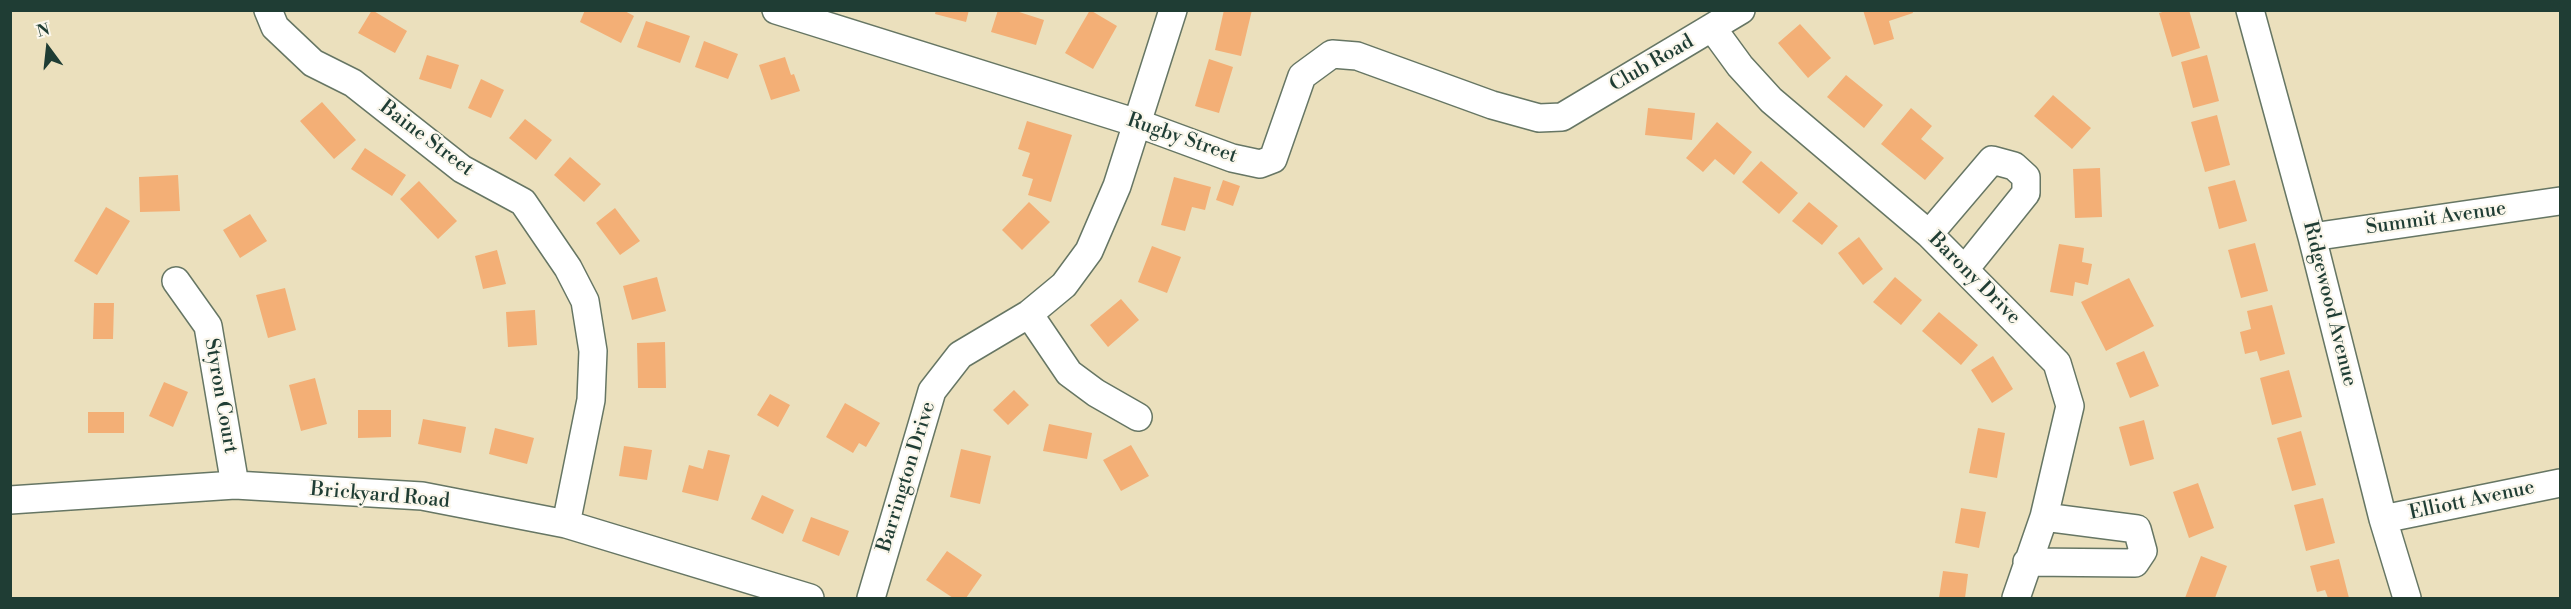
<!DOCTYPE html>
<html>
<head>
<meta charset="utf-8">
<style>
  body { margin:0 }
  #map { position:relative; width:2571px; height:609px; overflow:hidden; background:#ebe0bd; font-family:"Libre Bodoni",serif }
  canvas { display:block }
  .frame { position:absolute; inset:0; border:12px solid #1f3d34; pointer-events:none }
  .north { position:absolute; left:18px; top:18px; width:60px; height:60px; -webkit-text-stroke:4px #fbf7ec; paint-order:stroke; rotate:345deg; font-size:16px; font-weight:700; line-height:24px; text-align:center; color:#1f3d34 }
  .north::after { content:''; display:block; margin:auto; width:21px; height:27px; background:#1f3d34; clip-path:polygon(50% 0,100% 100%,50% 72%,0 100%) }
</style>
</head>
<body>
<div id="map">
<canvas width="2571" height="609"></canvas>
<div class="frame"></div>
<div class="north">N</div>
</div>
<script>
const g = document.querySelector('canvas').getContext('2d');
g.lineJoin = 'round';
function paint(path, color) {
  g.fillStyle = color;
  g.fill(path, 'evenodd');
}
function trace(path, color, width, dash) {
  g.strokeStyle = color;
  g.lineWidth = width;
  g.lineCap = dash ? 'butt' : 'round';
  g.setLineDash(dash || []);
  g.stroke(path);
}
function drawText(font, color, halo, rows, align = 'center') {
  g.font = font + ' "Libre Bodoni",serif';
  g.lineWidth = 4.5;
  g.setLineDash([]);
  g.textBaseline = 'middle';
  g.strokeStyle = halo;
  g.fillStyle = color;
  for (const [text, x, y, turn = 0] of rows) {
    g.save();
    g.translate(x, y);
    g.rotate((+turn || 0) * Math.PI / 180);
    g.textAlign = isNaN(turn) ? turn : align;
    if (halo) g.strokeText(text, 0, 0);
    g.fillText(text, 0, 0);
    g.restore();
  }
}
paint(new Path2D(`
  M 372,10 L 407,31 L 395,53 L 358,33 Z
  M 585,10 L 623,10 L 634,16 L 621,43 L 580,22 Z
  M 936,10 L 969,10 L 966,22 L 935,14 Z
  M 998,10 L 1013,10 L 1044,20 L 1036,45 L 991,32 Z
  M 1090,10 L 1117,26 L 1093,69 L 1065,53 Z
  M 1224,10 L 1252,10 L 1241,56 L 1215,50 Z
  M 1863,10 L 1912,10 L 1913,13 L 1889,21 L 1894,39 L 1874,45 Z
  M 2169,10 L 2189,10 L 2200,48 L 2172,57 L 2159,13 Z
  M 646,21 L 690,36 L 680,63 L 637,47 Z
  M 1800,24 L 1831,58 L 1808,78 L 1778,43 Z
  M 704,41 L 738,54 L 728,79 L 695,67 Z
  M 427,55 L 459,65 L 451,89 L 419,79 Z
  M 2207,55 L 2219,101 L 2193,108 L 2181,62 Z
  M 785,57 L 791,75 L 794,74 L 800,91 L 771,100 L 759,65 Z
  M 1209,59 L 1233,67 L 1219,113 L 1195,106 Z
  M 1846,75 L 1883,105 L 1864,128 L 1827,97 Z
  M 481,79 L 504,90 L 491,118 L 468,108 Z
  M 2053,95 L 2091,128 L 2072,149 L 2034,116 Z
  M 322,102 L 356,140 L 334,159 L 300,121 Z
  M 1648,108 L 1695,113 L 1692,140 L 1645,135 Z
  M 1911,108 L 1932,126 L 1921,139 L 1944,158 L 1925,180 L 1881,144 Z
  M 2217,115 L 2230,165 L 2205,172 L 2191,122 Z
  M 525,119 L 552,140 L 536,160 L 509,138 Z
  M 1027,121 L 1072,135 L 1051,202 L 1028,195 L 1033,179 L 1022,176 L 1030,153 L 1018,149 Z
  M 1717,122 L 1752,152 L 1734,175 L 1715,159 L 1703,172 L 1686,158 Z
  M 365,148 L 406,175 L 392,196 L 351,169 Z
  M 570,157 L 601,184 L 584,202 L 554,175 Z
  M 1761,161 L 1798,193 L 1779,214 L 1742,182 Z
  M 2100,168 L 2102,217 L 2075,218 L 2073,169 Z
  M 178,175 L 180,211 L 140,212 L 139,177 Z
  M 1174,177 L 1211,187 L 1205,210 L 1192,207 L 1185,231 L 1161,225 Z
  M 1223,180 L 1240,186 L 1233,206 L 1216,200 Z
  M 2235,180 L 2247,221 L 2219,229 L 2208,187 Z
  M 419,181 L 457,221 L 438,239 L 400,199 Z
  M 1029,202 L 1050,222 L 1022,250 L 1002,230 Z
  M 1809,202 L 1838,226 L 1822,245 L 1792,221 Z
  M 106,207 L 130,221 L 97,275 L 74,261 Z
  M 615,208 L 640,241 L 620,255 L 596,223 Z
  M 250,214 L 267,241 L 240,258 L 223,230 Z
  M 1859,237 L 1883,269 L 1863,285 L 1838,253 Z
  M 2255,243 L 2268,291 L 2241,298 L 2228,250 Z
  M 2059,244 L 2084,248 L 2082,262 L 2092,264 L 2088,285 L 2075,282 L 2073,296 L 2050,292 Z
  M 1152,246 L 1181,257 L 1167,293 L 1138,282 Z
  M 497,250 L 506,284 L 483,289 L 475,256 Z
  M 657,277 L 666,311 L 632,320 L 623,286 Z
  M 1895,277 L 1922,300 L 1901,325 L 1873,302 Z
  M 2129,278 L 2154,326 L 2106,351 L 2081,302 Z
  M 285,288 L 296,330 L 268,338 L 256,295 Z
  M 1121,299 L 1139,320 L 1108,347 L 1090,325 Z
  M 94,303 L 114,303 L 113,339 L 93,339 Z
  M 2272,305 L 2285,354 L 2260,361 L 2257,351 L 2245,354 L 2240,332 L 2251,329 L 2247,311 Z
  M 535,310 L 537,345 L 508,347 L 506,312 Z
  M 1939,312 L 1978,345 L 1961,365 L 1922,331 Z
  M 665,342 L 666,388 L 638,388 L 637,343 Z
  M 2144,351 L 2159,386 L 2130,398 L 2116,363 Z
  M 1993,356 L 2013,389 L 1992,403 L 1971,370 Z
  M 2289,370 L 2302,417 L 2272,425 L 2260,378 Z
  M 315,378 L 327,424 L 301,431 L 289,385 Z
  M 164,382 L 188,392 L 173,427 L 149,416 Z
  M 1014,390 L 1029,405 L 1008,425 L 993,410 Z
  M 770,394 L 790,405 L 778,427 L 757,415 Z
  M 845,403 L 880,423 L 866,447 L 859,443 L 853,453 L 826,437 Z
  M 358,410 L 391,410 L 391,437 L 358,438 Z
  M 88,412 L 124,412 L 124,433 L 88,433 Z
  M 423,419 L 466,427 L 461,453 L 418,444 Z
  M 2144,420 L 2154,459 L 2130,466 L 2119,427 Z
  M 1049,424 L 1092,433 L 1087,459 L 1043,451 Z
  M 495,428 L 534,438 L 527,464 L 489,454 Z
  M 1978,428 L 2005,433 L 1997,478 L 1969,473 Z
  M 2301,431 L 2316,485 L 2292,491 L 2277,438 Z
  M 1131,445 L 1149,476 L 1121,491 L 1103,460 Z
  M 624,446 L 652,450 L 647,480 L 619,476 Z
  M 961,449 L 991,456 L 980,504 L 950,497 Z
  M 708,450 L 730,455 L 718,501 L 682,492 L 689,465 L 703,469 Z
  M 2198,483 L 2214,528 L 2189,538 L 2173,492 Z
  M 762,495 L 794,510 L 783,534 L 751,519 Z
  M 2323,498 L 2335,543 L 2306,551 L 2294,505 Z
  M 1961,508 L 1986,512 L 1979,548 L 1955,543 Z
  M 811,517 L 849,531 L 839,556 L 802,541 Z
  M 947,551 L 982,575 L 966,598 L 953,598 L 926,580 Z
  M 2201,556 L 2227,566 L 2215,598 L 2185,598 Z
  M 2339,559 L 2349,598 L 2328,598 L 2325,590 L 2317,592 L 2310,566 Z
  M 1943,571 L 1968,574 L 1965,598 L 1939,598 Z`), '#f3af76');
const minor = new Path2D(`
  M 268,10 L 275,27 L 313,63 L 353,83 L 462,169 L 523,202 L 568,268 L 585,301 L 593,351 L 591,400 L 566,524
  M 776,10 L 1137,123 L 1232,158 L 1260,164 L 1273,159 L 1302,76 L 1332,54 L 1357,56 L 1492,105 L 1539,118 L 1562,117 L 1741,10
  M 2250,10 L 2312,237 L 2383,519 L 2407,598
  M 1713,29 L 1740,66 L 1771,100 L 1929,234 L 2057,363 L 2070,406 L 2044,517 L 2016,598
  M 1929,234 L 1992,160 L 2014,166 L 2026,177 L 2026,193 L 1965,269
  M 2312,237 L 2560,201
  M 176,281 L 208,326 L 235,485
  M 1029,314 L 1069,373 L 1096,393 L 1138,417
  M 10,500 L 235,485 L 422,496 L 566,524 L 810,598
  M 2383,519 L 2560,483
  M 2027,562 L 2135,563 L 2143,551 L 2137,529 L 2044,517
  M 871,598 L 932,391 L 960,355 L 1029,314 L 1064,285 L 1089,251 L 1117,186 L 1173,10`);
trace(minor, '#667664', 30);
trace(minor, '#fff', 27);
drawText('20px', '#1f3d34', '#fbf7ec', [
  ["Club Road",1652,64,-30],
  ["Baine Street",426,139,37],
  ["Rugby Street",1182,139,19],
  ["Summit Avenue",2436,219,-8],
  ["Barony Drive",1974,279,45],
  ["Ridgewood Avenue",2329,304,76],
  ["Styron Court",220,396,80],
  ["Barrington Drive",907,477,-73],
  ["Brickyard Road",380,496,5],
  ["Elliott Avenue",2472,501,-12]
]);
</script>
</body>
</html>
